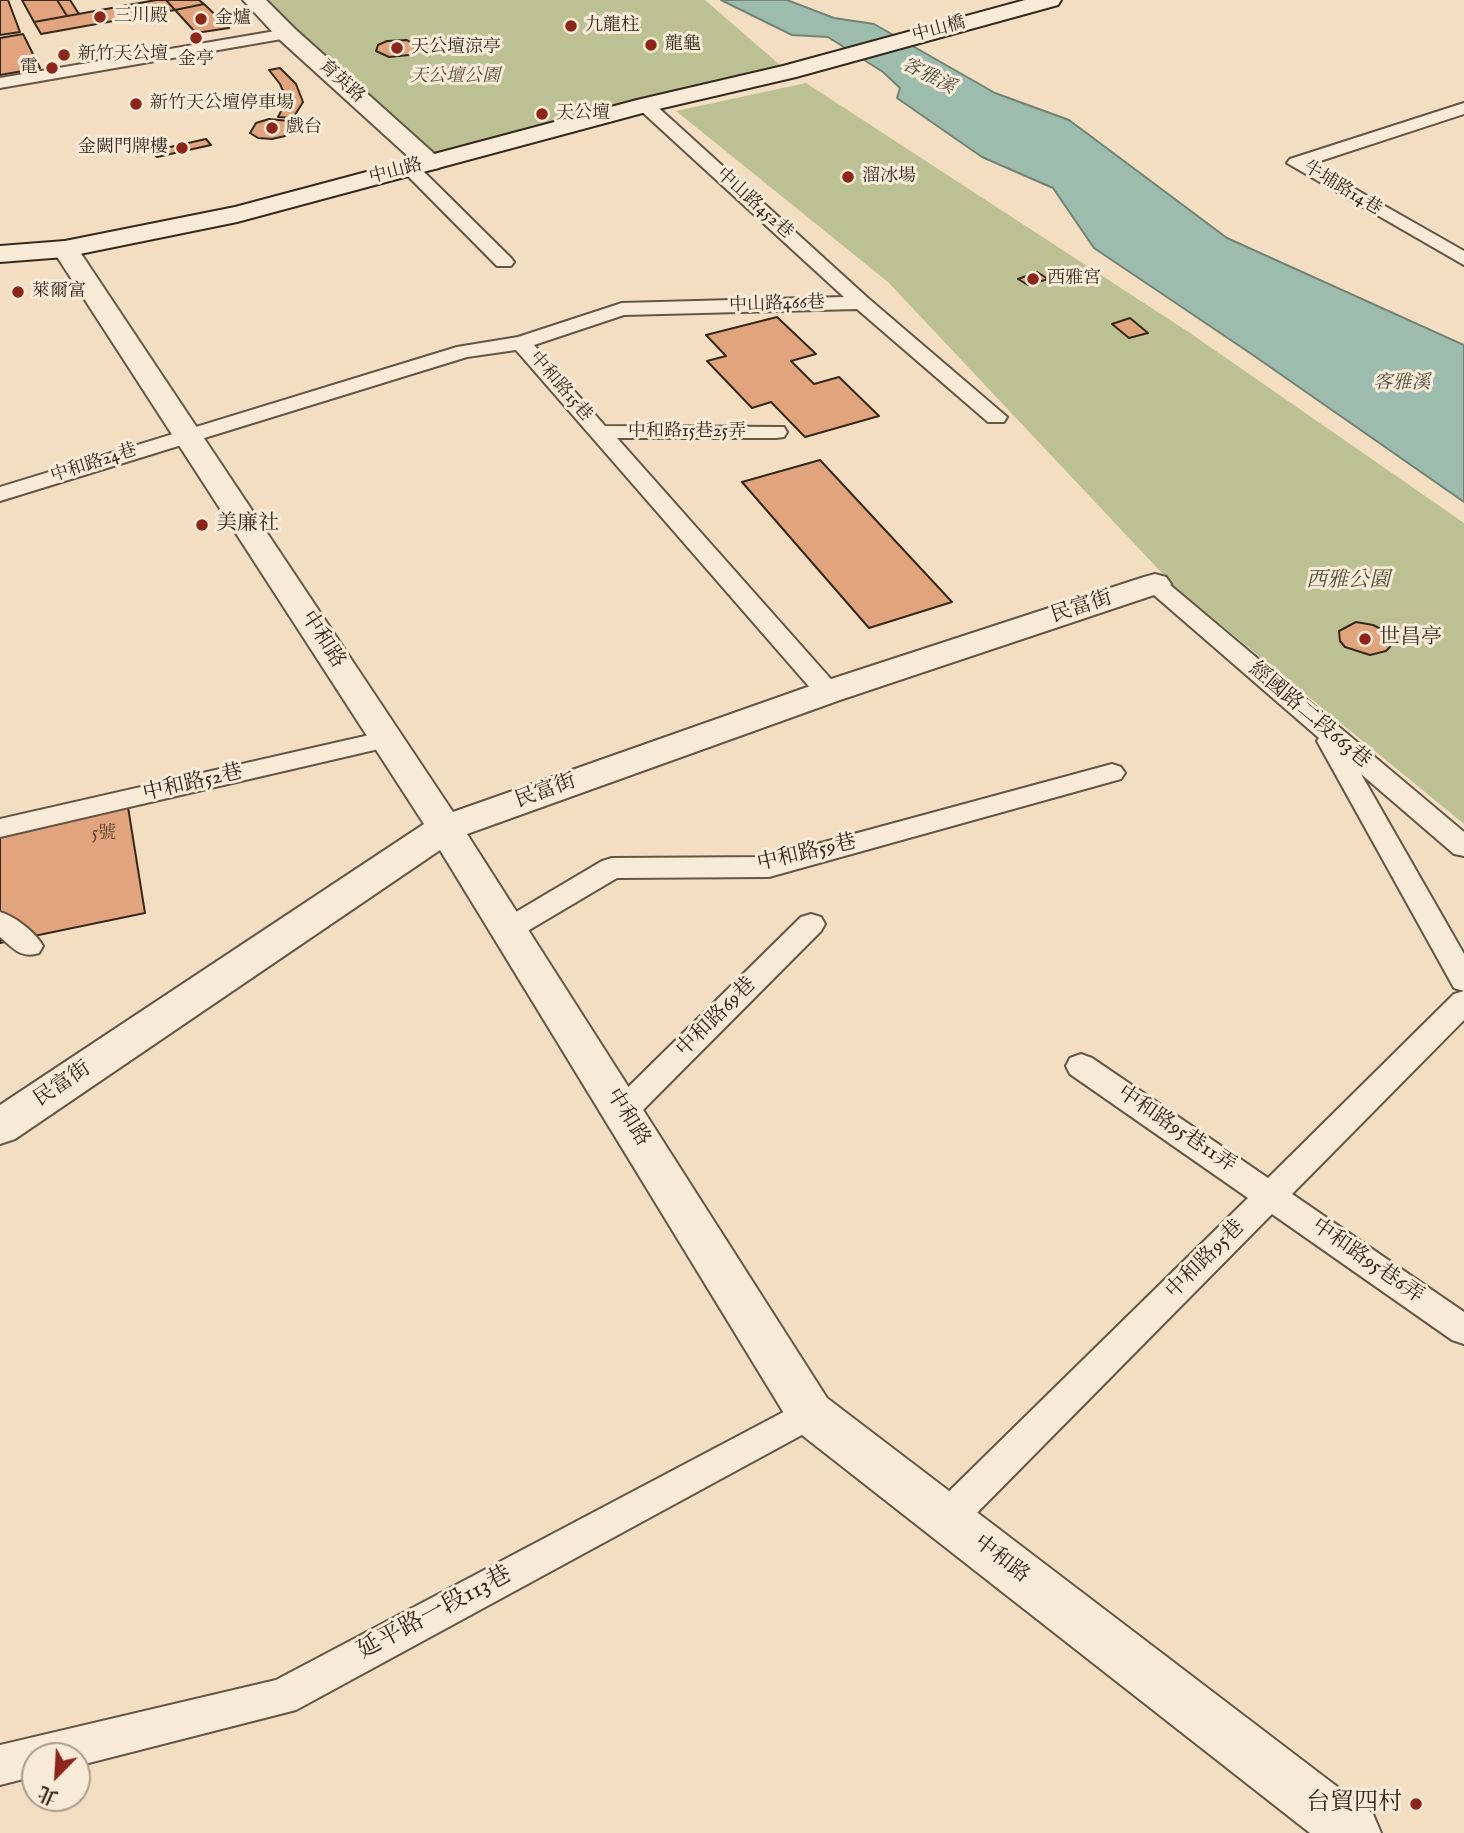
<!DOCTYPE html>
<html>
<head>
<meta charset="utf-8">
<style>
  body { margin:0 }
  #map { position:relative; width:1464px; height:1833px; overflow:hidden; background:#f3dec2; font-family:"IM FELL English","Noto Serif TC",serif }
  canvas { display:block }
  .north { position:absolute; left:21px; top:1742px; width:70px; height:70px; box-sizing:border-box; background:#f7ead7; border:2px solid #a99d8d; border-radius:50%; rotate:204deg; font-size:19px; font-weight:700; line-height:28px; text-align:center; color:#33291d }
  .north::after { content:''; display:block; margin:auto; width:24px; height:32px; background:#8f2418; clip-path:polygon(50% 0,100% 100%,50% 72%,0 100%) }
</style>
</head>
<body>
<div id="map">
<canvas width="1464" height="1833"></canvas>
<div class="north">北</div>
</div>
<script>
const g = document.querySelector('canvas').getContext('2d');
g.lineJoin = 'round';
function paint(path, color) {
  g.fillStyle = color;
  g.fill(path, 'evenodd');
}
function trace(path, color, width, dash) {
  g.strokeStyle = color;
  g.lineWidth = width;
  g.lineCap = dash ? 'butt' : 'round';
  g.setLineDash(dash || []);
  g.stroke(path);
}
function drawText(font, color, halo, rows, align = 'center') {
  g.font = font + ' "IM FELL English","Noto Serif TC",serif';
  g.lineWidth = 6;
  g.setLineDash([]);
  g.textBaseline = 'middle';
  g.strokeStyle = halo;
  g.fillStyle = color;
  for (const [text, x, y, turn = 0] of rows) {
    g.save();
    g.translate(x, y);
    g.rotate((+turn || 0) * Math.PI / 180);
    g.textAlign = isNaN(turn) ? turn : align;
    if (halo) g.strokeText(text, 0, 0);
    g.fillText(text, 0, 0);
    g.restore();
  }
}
paint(new Path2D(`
  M 261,0 L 705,0 L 788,72 L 430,163 Z
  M 806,83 L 1190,333 L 1464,523 L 1464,824 L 1176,588 L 888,282 L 676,111 Z`), '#bbc193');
const water = new Path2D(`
  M 721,0 L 787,0 L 834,18 L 874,24 L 995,93 L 1069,120 L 1227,238 L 1464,345 L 1464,502 L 1250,353 L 1094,248 L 1053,188 L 982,157 L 897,98 L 900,88 L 883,72 L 828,37 L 792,35 Z`);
paint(water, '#9cbdae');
trace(water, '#728274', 2);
const building = new Path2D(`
  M 0,0 L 8,0 L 20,32 L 0,35 Z
  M 22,0 L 57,0 L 67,16 L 34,22 Z
  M 57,0 L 70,0 L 79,14 L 67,16 Z
  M 156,0 L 166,0 L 175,10 L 41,34 L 34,22 Z
  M 166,0 L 199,0 L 204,4 L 175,10 Z
  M 204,4 L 229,28 L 196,33 L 175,10 Z
  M 23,34 L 40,68 L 0,75 L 0,38 Z
  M 407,40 L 417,47 L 409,55 L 389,57 L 376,51 L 378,45 L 387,41 Z
  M 280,68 L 296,84 L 303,102 L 293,118 L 278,117 L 287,100 L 280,84 L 269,70 Z
  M 269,119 L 289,121 L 295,127 L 294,130 L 285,136 L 272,139 L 258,138 L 250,133 L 256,123 Z
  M 206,139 L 211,145 L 157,157 L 152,151 Z
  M 1037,272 L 1048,279 L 1028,285 L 1018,279 Z
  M 777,317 L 816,354 L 791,361 L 814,384 L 839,377 L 879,416 L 805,437 L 771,402 L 752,408 L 707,361 L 726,356 L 706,335 Z
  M 1130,318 L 1148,333 L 1129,338 L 1112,324 Z
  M 820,460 L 952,602 L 869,628 L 742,482 Z
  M 1356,622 L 1373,625 L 1387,632 L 1391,643 L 1390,647 L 1386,651 L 1370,655 L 1345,647 L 1340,641 L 1339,631 Z
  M 128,807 L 145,913 L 0,943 L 0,832 Z`);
paint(building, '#e1a47c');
trace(building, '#33291d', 2);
const lane = new Path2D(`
  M 287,29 L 293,31 L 295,34 L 293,37 L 0,88 L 0,78 Z
  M 645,100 L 651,101 L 869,299 L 1007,417 L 1004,422 L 988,422 L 857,309 L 624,315 L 534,345 L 605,426 L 784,427 L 787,432 L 784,437 L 776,438 L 617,438 L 837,686 L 841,692 L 837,698 L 828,700 L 819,698 L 516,350 L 467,357 L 0,501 L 0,487 L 457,347 L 518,337 L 622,303 L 844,297 L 639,109 L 636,105 L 639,101 Z
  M 1464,103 L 1464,114 L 1311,164 L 1464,251 L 1464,265 L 1287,163 L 1290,159 Z
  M 410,163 L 416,164 L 511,258 L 514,262 L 511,266 L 497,266 L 404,172 L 401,168 L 404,164 Z
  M 1155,577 L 1163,579 L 1464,832 L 1464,856 L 1454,854 L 1361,774 L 1464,954 L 1464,991 L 1454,988 L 1317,741 L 1319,738 L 1147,589 L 1143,584 L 1147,579 Z
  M 387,731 L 396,733 L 400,739 L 396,745 L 0,837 L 0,819 Z
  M 1112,764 L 1121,767 L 1125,773 L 1121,779 L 769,877 L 617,878 L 519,936 L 509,939 L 499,936 L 495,929 L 499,922 L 602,861 L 612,858 L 769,857 Z
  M 0,912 C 16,917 35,932 43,946 L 39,953 C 21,959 13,948 0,937 Z
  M 811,914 L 821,917 L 825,924 L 821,931 L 634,1119 L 623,1123 L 612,1119 L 608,1111 L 612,1103 L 801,917 Z
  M 1464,991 L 1464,1020 L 1292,1194 L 1464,1312 L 1464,1344 L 1452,1340 L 1272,1214 L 960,1530 L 947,1535 L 934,1530 L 929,1518 L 934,1506 L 1248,1198 L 1070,1074 L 1066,1066 L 1070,1058 L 1081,1054 L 1092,1058 L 1268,1178 L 1454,994 Z
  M 810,1398 L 822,1402 L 827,1413 L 822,1424 L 296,1710 L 77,1766 L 77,1756 L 35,1756 L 35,1776 L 0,1785 L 0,1745 L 276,1680 Z`);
const street = new Path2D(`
  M 243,0 L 266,0 L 295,29 L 439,158 L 442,163 L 439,168 L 430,170 L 421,168 L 279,39 Z
  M 65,241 L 74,243 L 78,249 L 453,812 L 816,684 L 1144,577 L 1155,574 L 1166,577 L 1171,584 L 1166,591 L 840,700 L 467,834 L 827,1398 L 1373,1814 L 1381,1833 L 1310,1833 L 793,1428 L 440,850 L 15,1139 L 0,1144 L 0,1105 L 424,824 L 52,249 L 56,243 Z`);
const secondary = new Path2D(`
  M 1025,0 L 1061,0 L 1058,5 L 796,77 L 650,111 L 237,222 L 65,257 L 0,262 L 0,246 L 65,241 L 235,207 L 637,100 L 783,66 Z`);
trace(lane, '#635646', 4);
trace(street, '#635646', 4);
trace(secondary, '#33291d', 4);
paint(lane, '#f7ead7');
paint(street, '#f7ead7');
paint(secondary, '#f7ead7');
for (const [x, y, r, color] of [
  [100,17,7,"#8f2418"],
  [201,19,7,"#8f2418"],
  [571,26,7,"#8f2418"],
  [196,38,7,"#8f2418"],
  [651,45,7,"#8f2418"],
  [397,48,7,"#8f2418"],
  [64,55,7,"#8f2418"],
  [52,68,7,"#8f2418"],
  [136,104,7,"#8f2418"],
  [542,114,7,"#8f2418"],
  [272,128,7,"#8f2418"],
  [182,148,7,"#8f2418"],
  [848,177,7,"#8f2418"],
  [1033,279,7,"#8f2418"],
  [18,292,7,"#8f2418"],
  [202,525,7,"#8f2418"],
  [1365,639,7,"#8f2418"],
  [1416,1804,7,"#8f2418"]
]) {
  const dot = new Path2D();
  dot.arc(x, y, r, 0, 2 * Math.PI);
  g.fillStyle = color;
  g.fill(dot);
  trace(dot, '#f7ead7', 2.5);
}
drawText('18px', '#33291d', '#f7ead7', [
  ["三川殿",114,17],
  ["金爐",215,19],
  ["九龍柱",585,26],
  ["龍龜",665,45],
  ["天公壇涼亭",411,48],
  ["新竹天公壇",78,55],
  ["金亭",196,60,"center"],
  ["電",38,68,"right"],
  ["新竹天公壇停車場",150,104],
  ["天公壇",556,114],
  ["戲台",286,128],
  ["金闕門牌樓",168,148,"right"],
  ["溜冰場",862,177],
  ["西雅宮",1047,279],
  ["萊爾富",32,292]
], 'left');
drawText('18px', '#33291d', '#f7ead7', [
  ["中山橋",939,30,-15],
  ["育英路",341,82,42],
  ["中山路",396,172,-15],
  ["牛埔路14巷",1342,189,31],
  ["中山路452巷",754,204,42],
  ["中山路466巷",777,305,-2],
  ["中和路15巷",560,387,49],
  ["中和路15巷25弄",687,432],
  ["中和路24巷",94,464,-18]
]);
drawText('italic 18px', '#554f3a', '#f7ead7', [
  ["天公壇公園",455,77]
]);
drawText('18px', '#5e4835', null, [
  ["5號",104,834]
]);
drawText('italic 19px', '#4d4e41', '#f7ead7', [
  ["客雅溪",928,77,27],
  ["客雅溪",1402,384]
]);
drawText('21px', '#33291d', '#f7ead7', [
  ["美廉社",216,525],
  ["世昌亭",1379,639]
], 'left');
drawText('italic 21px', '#554f3a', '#f7ead7', [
  ["西雅公園",1348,582]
]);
drawText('21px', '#33291d', '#f7ead7', [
  ["民富街",1082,608,-18],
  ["中和路",322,640,57],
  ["經國路二段663巷",1309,716,40],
  ["中和路52巷",193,784,-13],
  ["民富街",546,792,-20],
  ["中和路59巷",807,854,-13],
  ["中和路69巷",717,1018,-45],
  ["民富街",63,1085,-34],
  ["中和路",627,1118,58],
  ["中和路95巷11弄",1176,1130,34],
  ["中和路95巷",1206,1260,-45],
  ["中和路95巷6弄",1367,1262,35],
  ["中和路",1001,1560,38]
]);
drawText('24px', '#33291d', '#f7ead7', [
  ["延平路一段113巷",435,1614,-28]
]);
drawText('24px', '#33291d', '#f7ead7', [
  ["台貿四村",1402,1804]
], 'right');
</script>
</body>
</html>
